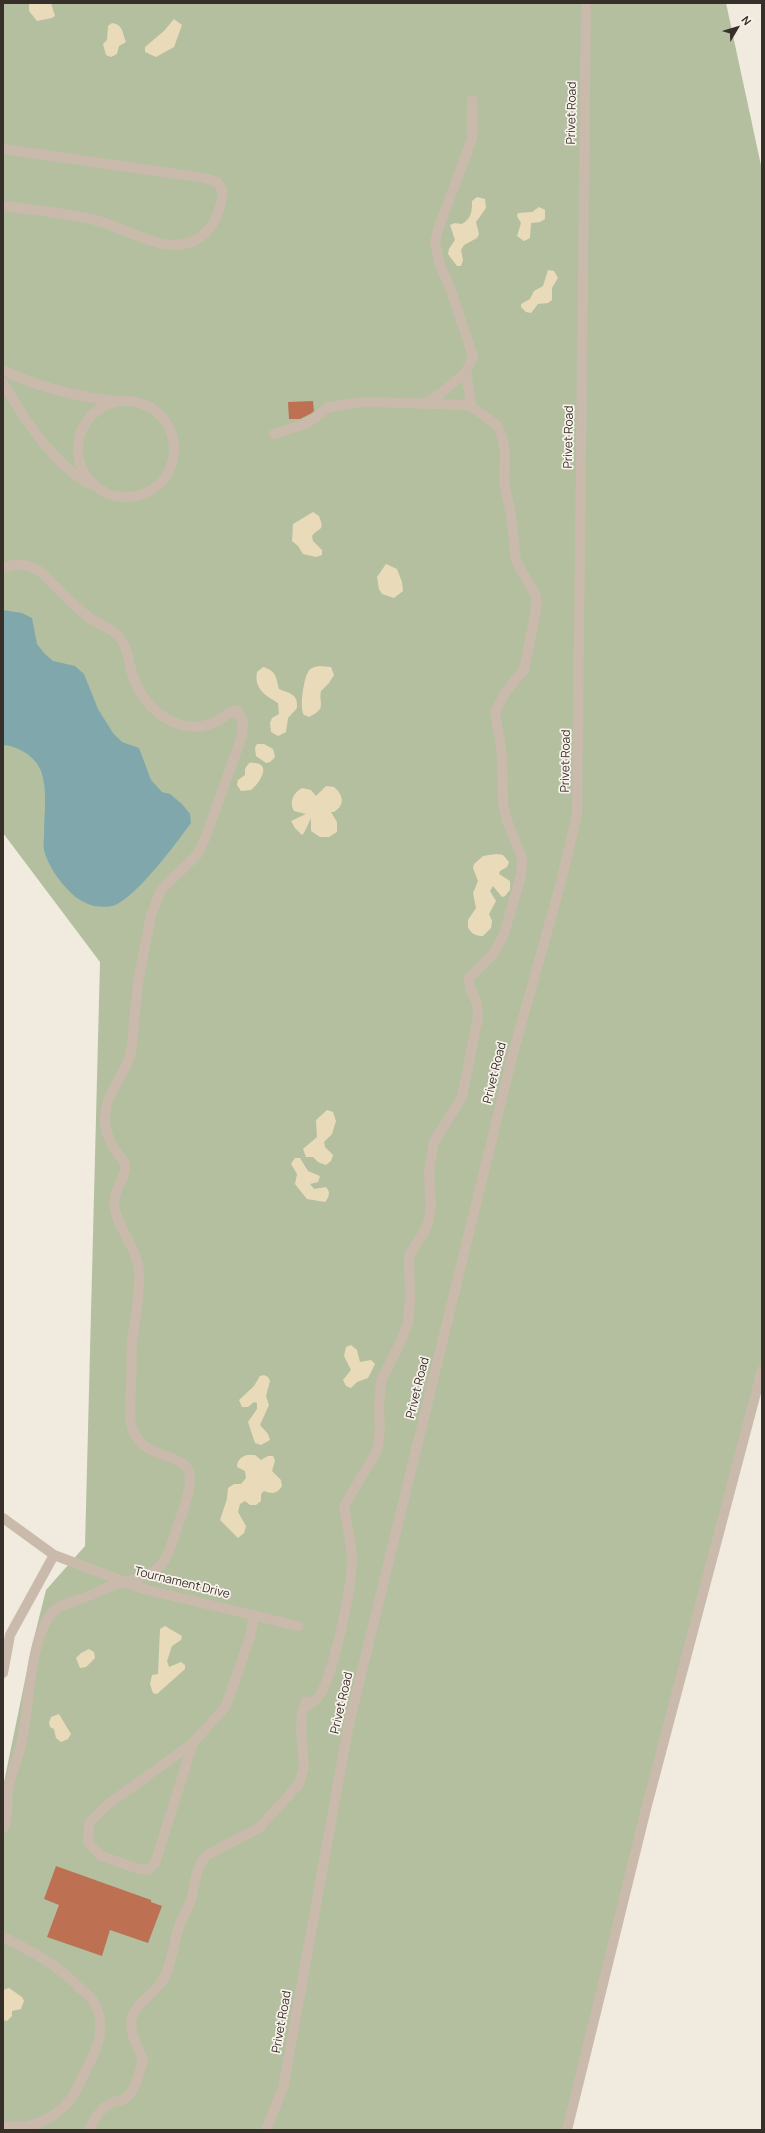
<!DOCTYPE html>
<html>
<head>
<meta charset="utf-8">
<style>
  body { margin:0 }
  #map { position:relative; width:765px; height:2133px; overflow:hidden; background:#f1eadf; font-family:Manrope,sans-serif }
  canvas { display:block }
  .frame { position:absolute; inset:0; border:4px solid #372f2a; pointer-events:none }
  .north { position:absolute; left:717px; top:8px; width:40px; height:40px; -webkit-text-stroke:3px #f9f3ec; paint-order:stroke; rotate:52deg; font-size:11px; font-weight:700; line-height:16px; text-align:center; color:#372f2a }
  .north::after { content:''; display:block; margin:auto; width:14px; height:18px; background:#372f2a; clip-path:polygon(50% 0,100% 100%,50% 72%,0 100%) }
</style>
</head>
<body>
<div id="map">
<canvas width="765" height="2133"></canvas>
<div class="frame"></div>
<div class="north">N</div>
</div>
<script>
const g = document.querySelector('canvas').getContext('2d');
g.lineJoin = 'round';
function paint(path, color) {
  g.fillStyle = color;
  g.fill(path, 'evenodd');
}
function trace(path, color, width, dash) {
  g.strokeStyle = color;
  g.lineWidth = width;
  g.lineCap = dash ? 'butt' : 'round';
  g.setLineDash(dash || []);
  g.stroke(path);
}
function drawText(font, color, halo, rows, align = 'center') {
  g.font = font + ' Manrope,sans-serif';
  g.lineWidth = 3.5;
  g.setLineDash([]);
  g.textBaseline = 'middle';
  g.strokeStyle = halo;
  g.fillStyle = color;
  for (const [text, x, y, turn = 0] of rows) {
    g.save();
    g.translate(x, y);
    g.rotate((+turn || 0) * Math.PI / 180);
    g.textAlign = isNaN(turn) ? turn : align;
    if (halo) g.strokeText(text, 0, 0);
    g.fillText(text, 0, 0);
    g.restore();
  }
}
paint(new Path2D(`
  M 3,3 L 726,3 L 762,170 L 762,1377 L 567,2130 L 3,2130 L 3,1787 L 32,1646 L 46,1590 L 85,1546 L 100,962 L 3,833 Z`), '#b4bfa0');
paint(new Path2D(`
  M 29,3 L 51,3 L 55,16 L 52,18 L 37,21 L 29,11 Z
  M 174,19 L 182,25 L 174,47 L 156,57 L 145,52 L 145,47 L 164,31 Z
  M 112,23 C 124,25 122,33 126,42 L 119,46 L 117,54 L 111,57 L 106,55 L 103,44 L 107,40 L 108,26 Z
  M 477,197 L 485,199 L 486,208 L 476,222 L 479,234 L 477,238 L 464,245 L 461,250 L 463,260 L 461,266 L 457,266 L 448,254 L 449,249 L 455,240 L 450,225 L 455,223 L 462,224 C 472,218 472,211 472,201 Z
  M 539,207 L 545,210 L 545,219 L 540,222 L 531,223 L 530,238 L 524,241 L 517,236 L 521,223 L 517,216 L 518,213 L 532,212 Z
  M 548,270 L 554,271 L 558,278 L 552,288 L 552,300 L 548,303 L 538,304 L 531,313 L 526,312 L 521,307 L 521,304 L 530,299 L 534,291 L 543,286 Z
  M 313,512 L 319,516 C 325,532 320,526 312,536 L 313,541 L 322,550 L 322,555 L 316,557 L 303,554 L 298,546 L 292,541 L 293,524 Z
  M 386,564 L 397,569 L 402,582 L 403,591 L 394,598 L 382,594 L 379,589 L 377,577 Z
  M 319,666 L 331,667 L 334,675 L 329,683 L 321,691 C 318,704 328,708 309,717 L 304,715 C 299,708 304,678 308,672 C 310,668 314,667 319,666 Z
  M 263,667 C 277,671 276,678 279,689 C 290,694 298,693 297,708 L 288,718 L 286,732 L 278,736 L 271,732 L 270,723 L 272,718 L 279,714 L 278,703 C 265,695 254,689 257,672 Z
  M 257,744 L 264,744 L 273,749 L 275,757 L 270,762 L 266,763 L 256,756 L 255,748 Z
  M 249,763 C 273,761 262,781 251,790 L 241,791 L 237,785 L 238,780 L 245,775 L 245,769 Z
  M 326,786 L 334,787 C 343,795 346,804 334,812 L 331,812 L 337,822 L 337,832 L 329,837 L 320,837 L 311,831 L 311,818 L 304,833 L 302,835 L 295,828 L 291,821 L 306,814 L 294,811 C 289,802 293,793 302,788 L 311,790 L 316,796 Z
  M 496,854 L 503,855 L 509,862 L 507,867 L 500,871 L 499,874 L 510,881 L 510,890 L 505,896 L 502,897 L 493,886 L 490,891 L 496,901 L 489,914 L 492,921 L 491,928 L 483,936 C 476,936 472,934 468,928 L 468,920 L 476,908 L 473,893 L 478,881 L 473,868 L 474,864 L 483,856 Z
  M 327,1110 L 333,1112 L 336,1121 L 332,1134 L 324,1142 L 325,1147 L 333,1155 L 331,1161 L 326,1165 L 318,1162 L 313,1157 L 306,1157 L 303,1149 L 317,1137 L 316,1120 Z
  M 295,1158 L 300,1158 L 308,1171 L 320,1176 L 318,1182 L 310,1184 L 314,1189 L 326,1187 C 331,1192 329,1197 325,1202 L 307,1199 L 295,1184 L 297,1174 L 291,1164 Z
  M 351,1345 L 357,1350 L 360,1362 L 371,1360 L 375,1364 L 368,1378 L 357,1382 L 351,1388 L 346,1386 L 343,1380 L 351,1370 L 344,1356 L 346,1347 Z
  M 264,1375 L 268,1377 L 270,1381 L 266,1396 L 269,1405 L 260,1425 L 268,1434 L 270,1440 L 261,1445 L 255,1443 L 248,1422 L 257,1409 L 257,1403 L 254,1402 L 248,1407 L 242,1407 L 239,1400 L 254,1386 L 260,1376 Z
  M 247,1455 L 255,1455 L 261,1460 L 268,1456 L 273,1456 L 275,1461 L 272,1471 L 281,1480 L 282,1486 C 277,1494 272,1494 264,1491 L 261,1494 L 261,1501 L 256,1505 L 250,1505 L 245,1501 L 240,1504 L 238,1512 L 246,1526 L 244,1533 L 238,1538 L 220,1520 L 227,1499 L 228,1488 L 234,1484 L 241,1484 L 246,1478 L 245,1471 L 237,1467 C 237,1460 241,1457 247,1455 Z
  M 165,1626 L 182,1636 L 181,1640 L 172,1646 L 167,1661 L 169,1667 L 181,1662 L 185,1665 L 185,1669 L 157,1694 L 153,1693 L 150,1684 L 152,1675 L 158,1674 L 160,1629 Z
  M 89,1649 L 94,1652 L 95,1658 L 86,1667 L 80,1668 L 76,1658 L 81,1653 Z
  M 59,1714 L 71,1734 L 68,1739 L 61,1742 L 56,1738 L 54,1729 L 50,1727 L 49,1723 L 51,1717 Z
  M 9,1988 L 22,1997 L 24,2001 L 21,2009 L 12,2011 L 12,2016 L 7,2021 L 3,2020 L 3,1990 Z`), '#e9dbb9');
paint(new Path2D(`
  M 3,610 L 22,613 L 32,618 L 37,644 L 44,653 L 53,661 L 75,666 L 84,674 L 98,709 L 113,733 L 122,742 L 139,748 L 151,780 L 162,792 L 170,794 L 182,804 L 190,814 L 191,823 C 177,842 134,901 112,906 C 96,909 83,904 71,893 C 59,881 48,866 44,850 C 43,845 44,839 44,835 C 44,815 48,790 41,771 C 35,756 18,746 3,745 Z`), '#80a8ac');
paint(new Path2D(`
  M 313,401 L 314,411 L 310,414 L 300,419 L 289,419 L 288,402 Z
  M 56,1866 L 151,1900 L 151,1902 L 162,1906 L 148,1943 L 110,1930 L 102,1956 L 47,1937 L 59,1905 L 44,1899 Z`), '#bd7052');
trace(new Path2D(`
  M 3,149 L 205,178 L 217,182 L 223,191 C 219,225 201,250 163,244 C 140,240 115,224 91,219 C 62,212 32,210 3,206
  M 3,370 C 38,388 75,396 114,401
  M 466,372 L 472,408
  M 3,383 C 25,420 52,462 89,484
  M78 449a48 48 0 1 1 96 0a48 48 0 1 1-96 0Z
  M 423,404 L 440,394 L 466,372 L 473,356 L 449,285 L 440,266 L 435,242 L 439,227 L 472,139 L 472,100
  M 3,568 C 18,562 29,564 42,573 C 56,587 70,602 86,615 C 96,624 113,628 121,639 C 129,650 129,667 134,679 C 147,711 178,736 213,723 C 221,720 228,712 237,710 L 243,721 L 242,736 L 206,836 L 197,855 L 161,890 L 151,915 L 138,982 L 131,1053 C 125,1075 107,1091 105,1115 C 104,1127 109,1140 115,1150 C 118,1155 124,1159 125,1165 C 127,1176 113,1191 114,1204 C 117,1229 138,1248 139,1273 C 140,1296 135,1319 132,1342 C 131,1357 132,1372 131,1387 C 131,1401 128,1415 132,1428 C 144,1464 190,1449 190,1479 C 190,1495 182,1513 177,1528 C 162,1577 157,1572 111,1586 C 102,1589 95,1594 86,1597 C 75,1601 62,1603 53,1612 C 30,1635 29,1708 22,1740 C 19,1756 12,1772 8,1788 C 6,1802 10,1816 3,1829
  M 3,1518 L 54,1555 L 144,1589 L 298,1626
  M 3,1673 L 10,1635 L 54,1555
  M 193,1743 L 155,1863 L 148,1870 L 139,1869 L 101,1856 L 88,1842 L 89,1823 L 107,1805 L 193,1743 L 226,1706 L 250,1637 L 254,1615
  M 3,1937 C 32,1951 59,1966 81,1989 C 85,1993 91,1997 94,2002 C 107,2028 98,2047 86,2070 C 80,2081 76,2094 68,2102 C 52,2121 26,2131 3,2126
  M 89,2130 C 94,2119 101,2107 113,2102 C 118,2100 122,2102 127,2097 C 136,2089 140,2071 143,2060 C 138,2046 128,2033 132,2017 C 137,2002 155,1993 163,1980 C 172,1964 173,1944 179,1927 C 182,1917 188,1909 191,1899 C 196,1883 194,1868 207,1855 L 259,1828 L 299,1784 L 304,1766 L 301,1729 L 302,1713 L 306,1701 L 310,1704 C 314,1701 319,1697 321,1693 C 334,1671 353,1583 352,1557 C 351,1540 346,1522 344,1506 L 377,1451 L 380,1430 L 379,1407 L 381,1381 L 401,1341 L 408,1323 L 410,1299 L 409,1256 L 427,1227 L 431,1208 L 429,1172 L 434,1142 L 462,1097 L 478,1016 L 477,1003 L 470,988 L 469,978 L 494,953 L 504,934 L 521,875 L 522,858 L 507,821 L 503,804 L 502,754 L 495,712 L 506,691 L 524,670 L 536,611 L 536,596 L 516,561 L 511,515 L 504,483 L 505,453 L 503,441 L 498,426 L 479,412 L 468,405 L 367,402 L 345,404 L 327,408 L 314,419 L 302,425 L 274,434
  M 266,2130 L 283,2088 L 348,1728 L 512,1057 L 561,882 L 577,814 L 586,3
  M 567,2130 L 646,1809 L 762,1370`), '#c9baac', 10);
drawText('12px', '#372f2a', '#f9f3ec', [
  ["Privet Road",572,113,-89],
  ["Privet Road",569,437,-89],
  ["Privet Road",566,761,-89],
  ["Privet Road",495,1073,-76],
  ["Privet Road",418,1388,-76],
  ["Tournament Drive",182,1583,14],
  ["Privet Road",342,1703,-77],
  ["Privet Road",282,2022,-80]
]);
</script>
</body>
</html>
